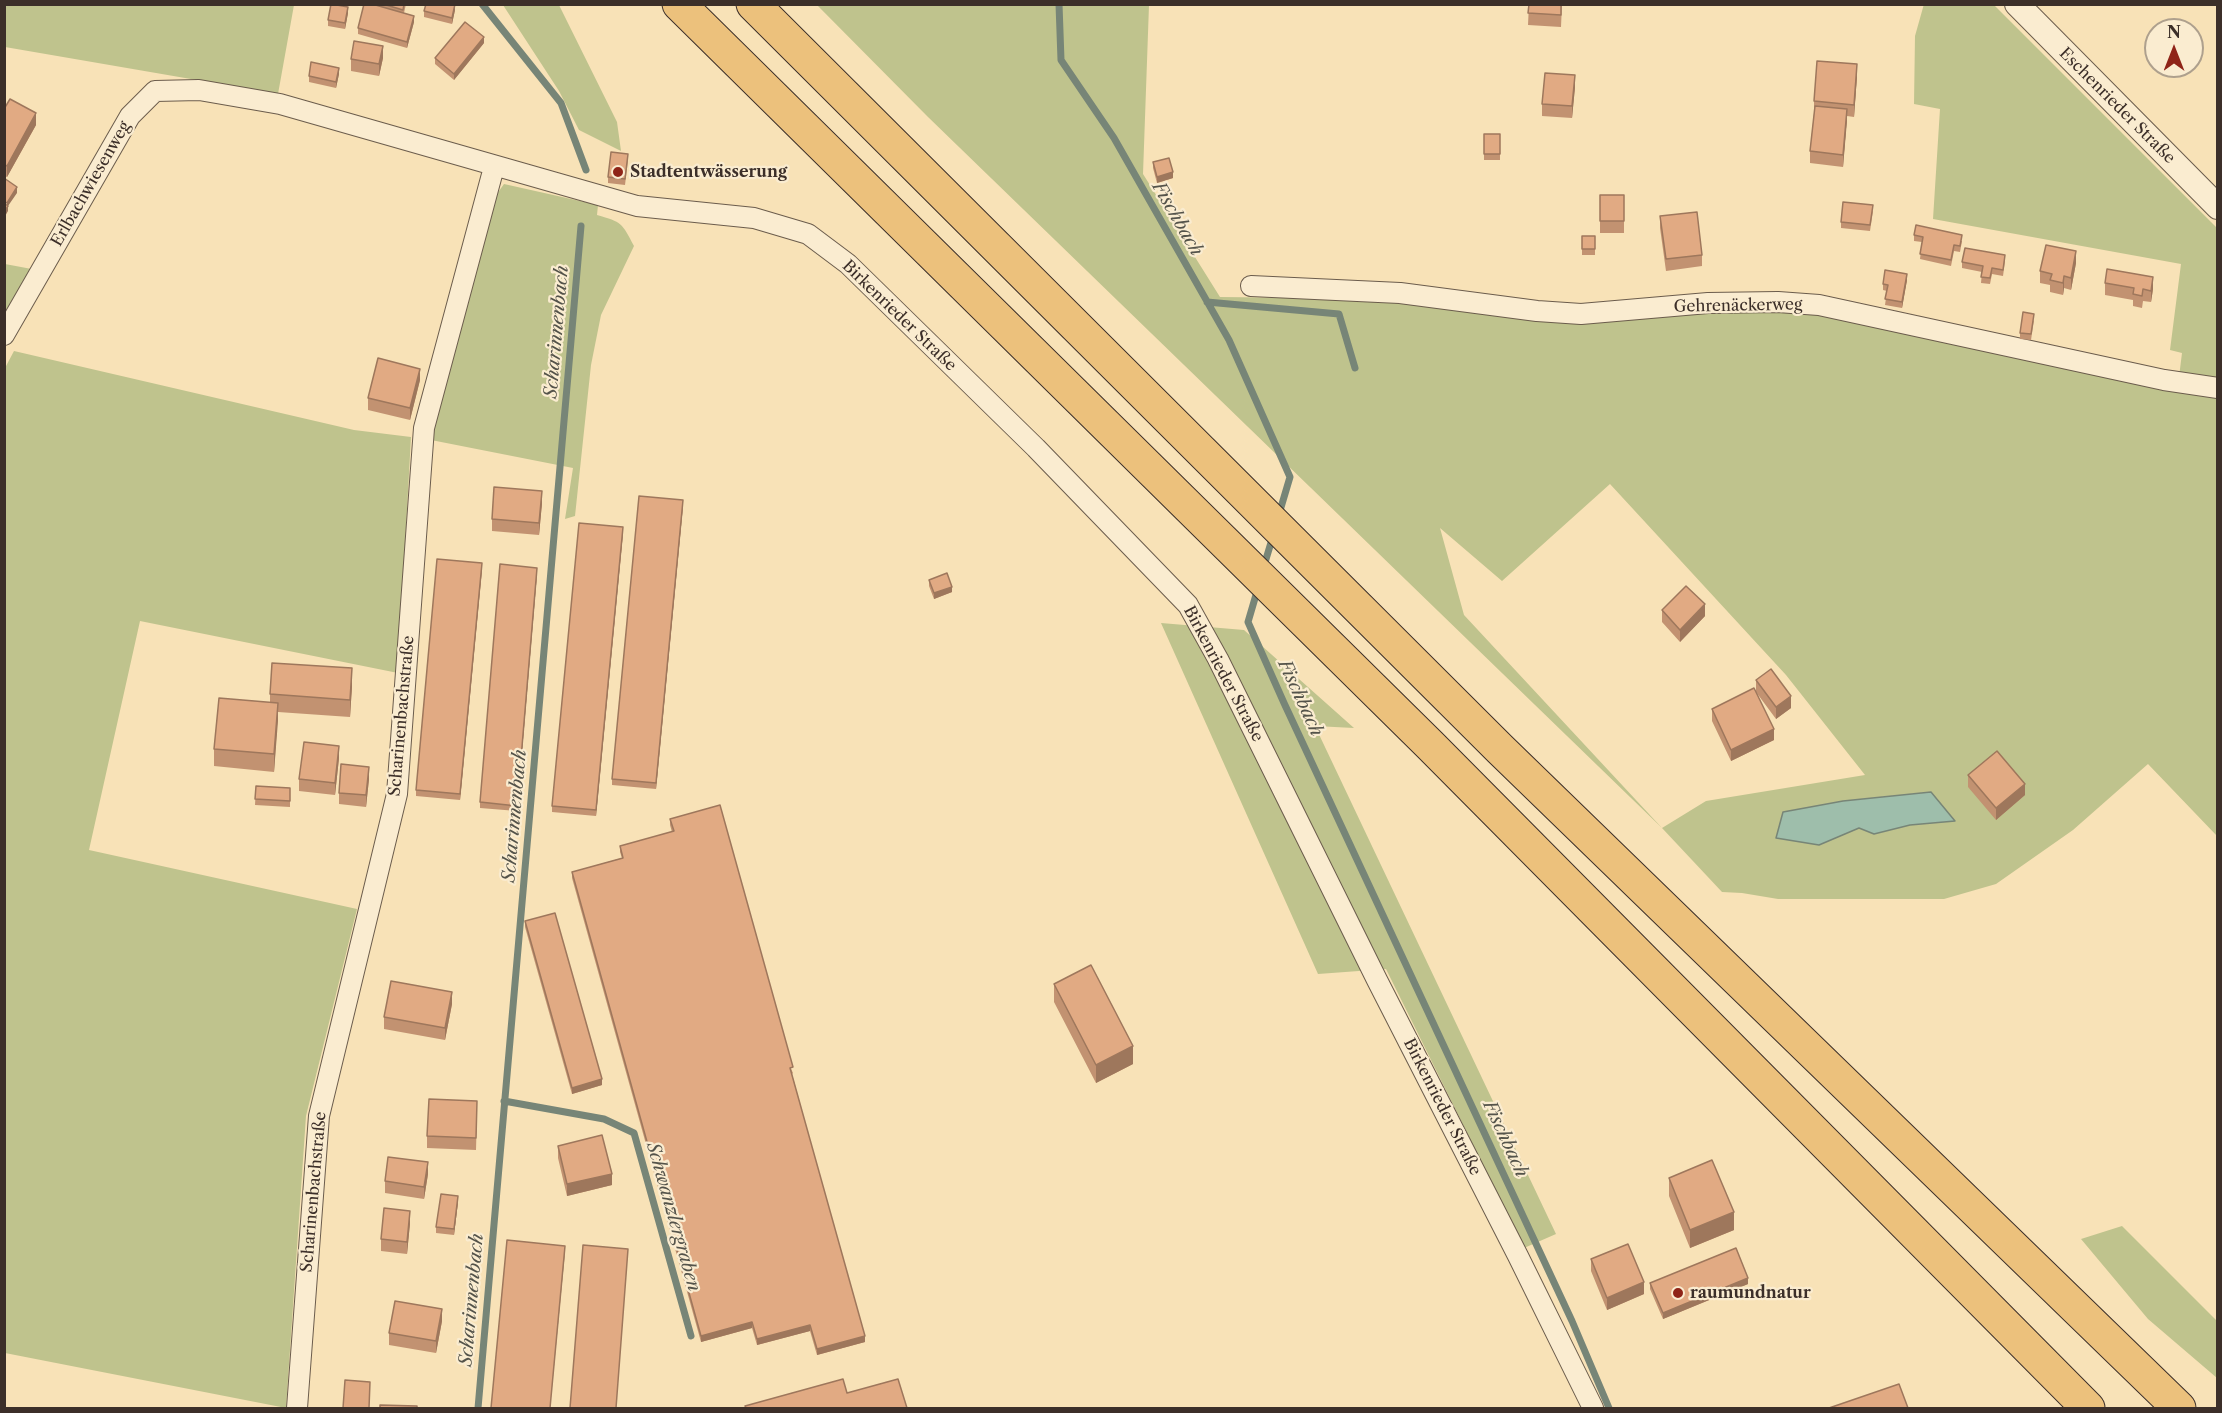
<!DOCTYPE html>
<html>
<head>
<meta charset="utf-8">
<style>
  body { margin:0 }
  #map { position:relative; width:2222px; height:1413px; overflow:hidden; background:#f8e2b7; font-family:"Libre Caslon Text",serif }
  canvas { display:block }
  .frame { position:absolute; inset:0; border:6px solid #3c2f29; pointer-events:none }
  .north { position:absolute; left:2144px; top:18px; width:60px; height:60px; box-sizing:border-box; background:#faecd0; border:2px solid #aea08d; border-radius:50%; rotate:0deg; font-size:16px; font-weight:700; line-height:24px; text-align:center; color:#3c2f29 }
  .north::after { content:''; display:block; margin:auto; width:21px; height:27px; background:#8f2418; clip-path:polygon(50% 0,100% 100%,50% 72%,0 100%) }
</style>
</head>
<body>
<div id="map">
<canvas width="2222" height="1413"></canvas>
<div class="frame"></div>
<div class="north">N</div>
</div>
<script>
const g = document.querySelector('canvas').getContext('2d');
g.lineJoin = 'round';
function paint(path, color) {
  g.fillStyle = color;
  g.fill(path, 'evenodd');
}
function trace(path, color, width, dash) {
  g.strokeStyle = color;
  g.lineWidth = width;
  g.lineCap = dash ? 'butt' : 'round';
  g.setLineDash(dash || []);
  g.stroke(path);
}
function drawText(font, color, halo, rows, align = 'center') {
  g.font = font + ' "Libre Caslon Text",serif';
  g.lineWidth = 4.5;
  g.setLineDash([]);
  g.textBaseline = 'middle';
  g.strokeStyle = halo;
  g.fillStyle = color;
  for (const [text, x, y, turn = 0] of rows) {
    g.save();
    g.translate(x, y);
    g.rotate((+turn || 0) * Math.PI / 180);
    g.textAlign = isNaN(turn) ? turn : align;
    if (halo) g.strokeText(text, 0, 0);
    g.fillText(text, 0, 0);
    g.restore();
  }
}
paint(new Path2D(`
  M 1924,4 L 1994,5 L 2217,228 L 2217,382 L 2179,377 L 2182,353 L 2170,350 L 2181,264 L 1933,219 L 1940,109 L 1914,104 L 1915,36 Z
  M 4,5 L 294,5 L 278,94 L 5,47 Z
  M 503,5 L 559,5 L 617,122 L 621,151 L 579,130 L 559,91 Z
  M 817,5 L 1149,5 L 1143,174 L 1220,297 L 1402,299 L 1818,313 L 2217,393 L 2217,836 L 2148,764 L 2073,830 L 1996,884 L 1944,899 L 1778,899 L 1742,893 L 1722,892 L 1662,828 L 928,117 ZM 1610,484 L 1786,675 L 1865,775 L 1706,801 L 1662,828 L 1464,615 L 1440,528 L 1502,581 ZM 1930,792 L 1954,821 L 1910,825 L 1875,834 L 1859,827 L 1783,812 L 1843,801 Z
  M 504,184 L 598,205 L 597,215 C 622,222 622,223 634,246 L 601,315 L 591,365 L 575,516 L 565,519 L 573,468 L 431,440 L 494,198 Z
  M 5,264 L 37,270 L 5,329 Z
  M 14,351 L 354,430 L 411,437 L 398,673 L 140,621 L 89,850 L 357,909 L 306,1116 L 286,1408 L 5,1353 L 5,368 Z
  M 1161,623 L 1244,630 L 1354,728 L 1315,726 L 1556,1234 L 1524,1248 L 1386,969 L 1318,974 Z
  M 2122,1226 L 2217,1321 L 2217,1378 L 2148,1319 L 2081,1239 Z`), '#bfc38d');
const water = new Path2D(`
  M 1931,792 L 1955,821 L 1910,825 L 1874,834 L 1859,828 L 1819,845 L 1776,838 L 1783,812 L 1843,801 Z`);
paint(water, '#9ebeab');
trace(water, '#778577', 1.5);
trace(new Path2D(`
  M 482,4 L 561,103 L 586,170
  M 1059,4 L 1061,60 L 1114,138 L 1229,340 L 1290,477 L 1279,514
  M 1207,302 L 1339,314 L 1355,368
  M 1263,569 L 1273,536
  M 1258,588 L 1248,622 L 1284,703 L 1572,1321 L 1609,1408
  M 504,1101 L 604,1119 L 634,1133 L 691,1336
  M 478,1408 L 581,226`), '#778577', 7);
const minor = new Path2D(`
  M 1251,286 L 1400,293 L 1537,311 L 1581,314 L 1708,303 L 1778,302 L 1819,305 L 2164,380 L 2218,388
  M 4,335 L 130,116 L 155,91 L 199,90 L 280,104 L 637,206 L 754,218 L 808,234 L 848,264 L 1036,448 L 1188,605 L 1218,659 L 1377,980 L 1518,1256 L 1593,1408
  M 297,1408 L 319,1116 L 397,794 L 424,428 L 494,167`);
const tertiary = new Path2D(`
  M 2017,4 L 2218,207`);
const motorway = new Path2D(`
  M 679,4 L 1430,745 L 2088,1408
  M 753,4 L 1500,749 L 2179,1408`);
trace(minor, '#6b5c4c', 22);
trace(tertiary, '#6b5c4c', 26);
trace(motorway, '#3c2f29', 35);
trace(minor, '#faecd0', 20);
trace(tertiary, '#faecd0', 24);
trace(motorway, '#ecc17c', 33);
paint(new Path2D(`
  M 364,4 L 406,4 L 404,13 L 414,22 L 407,48 L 358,34 L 358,28 Z
  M 1529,4 L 1562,4 L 1561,27 L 1528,25 Z
  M 455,10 L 452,24 L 424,17 L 424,11 Z
  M 348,13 L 345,29 L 328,26 L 328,20 Z
  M 484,43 L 454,80 L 435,64 L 435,58 Z
  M 383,58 L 379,76 L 351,71 L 351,59 Z
  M 339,74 L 336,88 L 309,82 L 309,76 Z
  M 1857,76 L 1854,117 L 1847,116 L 1843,167 L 1810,163 L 1810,151 L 1814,113 L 1814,101 Z
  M 1575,87 L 1572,118 L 1542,116 L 1542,104 Z
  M 4,109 L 36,125 L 7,177 L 4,176 Z
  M 1484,134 L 1500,134 L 1500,160 L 1484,160 Z
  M 628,160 L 625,185 L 608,183 L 608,177 Z
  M 1153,162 L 1173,178 L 1157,183 L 1153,168 Z
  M 1600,195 L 1624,195 L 1624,233 L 1600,233 Z
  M 1873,211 L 1870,231 L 1841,228 L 1841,222 Z
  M 1660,216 L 1702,255 L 1702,266 L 1666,271 L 1660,228 Z
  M 1914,235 L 1962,241 L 1960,252 L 1954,251 L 1951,266 L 1920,259 L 1922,242 L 1914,241 Z
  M 1582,236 L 1595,236 L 1595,255 L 1582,255 Z
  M 2005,261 L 2003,276 L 1992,274 L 1990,284 L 1981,283 L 1982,272 L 1962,268 L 1962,262 Z
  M 2076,263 L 2071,290 L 2064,288 L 2063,295 L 2050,292 L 2050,285 L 2040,283 L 2040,271 Z
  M 1907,280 L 1902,308 L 1885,305 L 1887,291 L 1883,290 L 1883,284 Z
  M 2105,283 L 2153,289 L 2151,302 L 2143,301 L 2142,308 L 2133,306 L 2133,300 L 2105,295 Z
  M 2034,320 L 2031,340 L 2020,339 L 2020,333 Z
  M 420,380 L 410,420 L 368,410 L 368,398 Z
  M 542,503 L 539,535 L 492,531 L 492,519 Z
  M 683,506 L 656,789 L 612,785 L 612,779 Z
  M 623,533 L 596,816 L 552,812 L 552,806 Z
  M 482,569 L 460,800 L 416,796 L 416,790 Z
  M 537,574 L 517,811 L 480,808 L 480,802 Z
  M 929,580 L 952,592 L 934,599 L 929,586 Z
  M 1662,610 L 1705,616 L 1680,642 L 1662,622 Z
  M 1756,680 L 1791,708 L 1776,719 L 1756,692 Z
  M 352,686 L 350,717 L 278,712 L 274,772 L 214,766 L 214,749 L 270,703 L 270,694 Z
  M 1712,709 L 1774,740 L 1731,761 L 1712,721 Z
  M 339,758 L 335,795 L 299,791 L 299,779 Z
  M 1968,775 L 2025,795 L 1996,820 L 1968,787 Z
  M 369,779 L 366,807 L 339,804 L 339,793 Z
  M 256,786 L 290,788 L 290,807 L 255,805 Z
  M 670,819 L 793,1073 L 792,1074 L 865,1342 L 817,1355 L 810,1331 L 757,1345 L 752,1328 L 701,1342 L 572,878 L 572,872 L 622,858 L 620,852 L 620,846 L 672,832 L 670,825 Z
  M 525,921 L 602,1085 L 572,1094 L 525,927 Z
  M 1054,984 L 1133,1064 L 1096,1083 L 1054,1002 Z
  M 452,1004 L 445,1040 L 384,1029 L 384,1017 Z
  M 477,1113 L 476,1150 L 427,1148 L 427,1136 Z
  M 558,1146 L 612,1185 L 567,1196 L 558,1158 Z
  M 428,1174 L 424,1199 L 385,1193 L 385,1181 Z
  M 1669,1178 L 1734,1230 L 1690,1248 L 1669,1196 Z
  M 458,1202 L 454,1235 L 436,1233 L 436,1227 Z
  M 410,1223 L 407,1254 L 381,1251 L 381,1239 Z
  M 1591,1259 L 1644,1294 L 1607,1310 L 1591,1271 Z
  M 1650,1283 L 1748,1284 L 1663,1319 L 1650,1289 Z
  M 442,1321 L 436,1353 L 389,1345 L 389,1333 Z`), '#c29271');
paint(new Path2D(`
  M 455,4 L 455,10 L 452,24 L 452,18 Z
  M 348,7 L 348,13 L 345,29 L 345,23 Z
  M 414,16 L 414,22 L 407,48 L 407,42 Z
  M 484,37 L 484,43 L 454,80 L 454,74 Z
  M 383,46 L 383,58 L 379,76 L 379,64 Z
  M 1857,64 L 1857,76 L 1854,117 L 1854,105 Z
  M 339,68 L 339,74 L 336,88 L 336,82 Z
  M 1575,75 L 1575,87 L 1572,118 L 1572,106 Z
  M 1847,109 L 1847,121 L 1843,167 L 1843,155 Z
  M 36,113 L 36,125 L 7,177 L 7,166 Z
  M 1173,172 L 1173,178 L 1157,183 L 1157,177 Z
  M 17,187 L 17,193 L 8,206 L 8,211 L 4,218 L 4,212 L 7,208 L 7,203 Z
  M 2076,251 L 2076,263 L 2071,290 L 2071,278 Z
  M 1907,274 L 1907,280 L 1902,308 L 1902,302 Z
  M 2064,276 L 2064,288 L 2063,295 L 2063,283 Z
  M 2153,277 L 2153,289 L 2151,302 L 2151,291 Z
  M 420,369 L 420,380 L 410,420 L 410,408 Z
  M 542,491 L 542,503 L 539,535 L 539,523 Z
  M 683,500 L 683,506 L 656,789 L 656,783 Z
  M 623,527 L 623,533 L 596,816 L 596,810 Z
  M 482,563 L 482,569 L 460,800 L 460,794 Z
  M 537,568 L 537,574 L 517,811 L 517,806 Z
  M 952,587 L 952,592 L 934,599 L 934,593 Z
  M 1705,604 L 1705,616 L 1680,642 L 1680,630 Z
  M 352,668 L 352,686 L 350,717 L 350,700 Z
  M 1791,696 L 1791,708 L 1776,719 L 1776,707 Z
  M 278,703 L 278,721 L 274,772 L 274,754 Z
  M 1774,729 L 1774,740 L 1731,761 L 1731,750 Z
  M 339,746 L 339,758 L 335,795 L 335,783 Z
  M 369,767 L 369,779 L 366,807 L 366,795 Z
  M 2025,784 L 2025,795 L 1996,820 L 1996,808 Z
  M 452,992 L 452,1004 L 445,1040 L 445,1028 Z
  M 1133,1046 L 1133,1064 L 1096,1083 L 1096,1065 Z
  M 602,1079 L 602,1085 L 572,1094 L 572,1088 Z
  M 428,1162 L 428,1174 L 424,1199 L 424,1187 Z
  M 612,1174 L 612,1185 L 567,1196 L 567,1184 Z
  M 458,1196 L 458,1202 L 454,1235 L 454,1229 Z
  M 410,1211 L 410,1223 L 407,1254 L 407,1242 Z
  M 1734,1212 L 1734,1230 L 1690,1248 L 1690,1230 Z
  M 565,1246 L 565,1252 L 550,1408 Z
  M 1748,1278 L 1748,1284 L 1663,1319 L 1663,1313 Z
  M 1644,1282 L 1644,1294 L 1607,1310 L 1607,1298 Z
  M 442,1309 L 442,1321 L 436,1353 L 436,1341 Z
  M 752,1322 L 752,1328 L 701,1342 L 701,1336 Z
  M 810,1325 L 810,1331 L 757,1345 L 757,1339 Z
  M 865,1336 L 865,1342 L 817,1355 L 817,1349 Z`), '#9e775c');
const building = new Path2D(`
  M 331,4 L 348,7 L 345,23 L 328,20 Z
  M 364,4 L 372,4 L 414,16 L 407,42 L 358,28 Z
  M 383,4 L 404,4 L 403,10 Z
  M 426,4 L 455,4 L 452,18 L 424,11 Z
  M 1529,4 L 1561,4 L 1561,15 L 1528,13 Z
  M 465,22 L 484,37 L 454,74 L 435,58 Z
  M 354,41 L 383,46 L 379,64 L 351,59 Z
  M 1817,61 L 1857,64 L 1854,105 L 1814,101 Z
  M 311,62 L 339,68 L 336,82 L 309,76 Z
  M 1545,73 L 1575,75 L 1572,106 L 1542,104 Z
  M 10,99 L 36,113 L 7,166 L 4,164 L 4,109 Z
  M 1815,106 L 1847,109 L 1843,155 L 1810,151 Z
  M 1484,134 L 1500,134 L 1500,154 L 1484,154 Z
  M 611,152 L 628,154 L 625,179 L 608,177 Z
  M 1169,158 L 1173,172 L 1157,177 L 1153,162 Z
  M 4,178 L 17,187 L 7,203 L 4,201 Z
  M 1600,195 L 1624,195 L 1624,221 L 1600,221 Z
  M 1843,202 L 1873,205 L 1870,225 L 1841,222 Z
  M 4,203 L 8,206 L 4,212 Z
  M 1697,212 L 1702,255 L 1666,259 L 1660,216 Z
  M 1916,225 L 1962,235 L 1960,246 L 1954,245 L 1951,260 L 1920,254 L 1923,237 L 1914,235 Z
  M 1582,236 L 1595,236 L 1595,249 L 1582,249 Z
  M 2046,245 L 2076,251 L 2071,278 L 2064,276 L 2063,283 L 2050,280 L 2052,274 L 2040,271 Z
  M 1965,248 L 2005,255 L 2003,270 L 1992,268 L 1990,278 L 1981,277 L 1983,266 L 1962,262 Z
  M 2107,269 L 2153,277 L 2151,291 L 2143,289 L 2142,296 L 2133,294 L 2134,288 L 2105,283 Z
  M 1885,270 L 1907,274 L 1902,302 L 1885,299 L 1888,285 L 1883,284 Z
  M 2023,312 L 2034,314 L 2031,334 L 2020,333 Z
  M 378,358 L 420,369 L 410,408 L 368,398 Z
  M 494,487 L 542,491 L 539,523 L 492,519 Z
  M 639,496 L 683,500 L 656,783 L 612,779 Z
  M 579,523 L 623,527 L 596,810 L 552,806 Z
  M 437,559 L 482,563 L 460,794 L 416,790 Z
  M 500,564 L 537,568 L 517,806 L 480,802 Z
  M 947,573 L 952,587 L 934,593 L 929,580 Z
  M 1686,586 L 1705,604 L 1680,630 L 1662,610 Z
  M 272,663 L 352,668 L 350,700 L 270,694 Z
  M 1771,669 L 1791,696 L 1776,707 L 1756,680 Z
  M 1754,688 L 1774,729 L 1731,750 L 1712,709 Z
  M 219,698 L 278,703 L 274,754 L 214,749 Z
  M 304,742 L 339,746 L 335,783 L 299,779 Z
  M 1997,751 L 2025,784 L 1996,808 L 1968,775 Z
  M 341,764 L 369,767 L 366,795 L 339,793 Z
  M 256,786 L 290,788 L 290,801 L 255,799 Z
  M 720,805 L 793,1067 L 790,1068 L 865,1336 L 817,1349 L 810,1325 L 757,1339 L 752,1322 L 701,1336 L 572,872 L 623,858 L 620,846 L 674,831 L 670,819 Z
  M 555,913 L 602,1079 L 572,1088 L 525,921 Z
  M 1091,965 L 1133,1046 L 1096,1065 L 1054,984 Z
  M 391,981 L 452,992 L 445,1028 L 384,1017 Z
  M 429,1099 L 477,1101 L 476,1138 L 427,1136 Z
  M 602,1135 L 612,1174 L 567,1184 L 558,1146 Z
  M 388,1157 L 428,1162 L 424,1187 L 385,1181 Z
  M 1712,1160 L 1734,1212 L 1690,1230 L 1669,1178 Z
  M 441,1194 L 458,1196 L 454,1229 L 436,1227 Z
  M 384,1208 L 410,1211 L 407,1242 L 381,1239 Z
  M 507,1240 L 565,1246 L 550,1408 L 491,1408 Z
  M 1628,1244 L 1644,1282 L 1607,1298 L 1591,1259 Z
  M 583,1245 L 628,1249 L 616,1408 L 570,1408 Z
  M 1736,1248 L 1748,1278 L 1663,1313 L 1650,1283 Z
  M 395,1301 L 442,1309 L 436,1341 L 389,1333 Z
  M 843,1379 L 847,1393 L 898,1379 L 907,1408 L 746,1408 L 745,1406 Z
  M 345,1380 L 370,1382 L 369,1408 L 343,1408 Z
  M 1899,1384 L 1908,1408 L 1829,1408 Z
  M 380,1405 L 417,1406 L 417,1408 L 380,1408 Z`);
paint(building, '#e1aa83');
trace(building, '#9e775c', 1.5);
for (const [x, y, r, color] of [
  [618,172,6,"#8f2418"],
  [1678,1293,6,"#8f2418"]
]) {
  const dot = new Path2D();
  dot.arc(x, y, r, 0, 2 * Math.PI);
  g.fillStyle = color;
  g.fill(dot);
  trace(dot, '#faecd0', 2);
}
drawText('16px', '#3c2f29', '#faecd0', [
  ["Eschenrieder Straße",2117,106,45],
  ["Erlbachwiesenweg",91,184,-60],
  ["Gehrenäckerweg",1738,306,-1],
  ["Birkenrieder Straße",899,316,44],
  ["Birkenrieder Straße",1223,674,62],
  ["Scharinenbachstraße",402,716,-85],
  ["Birkenrieder Straße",1442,1107,63],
  ["Scharinenbachstraße",314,1192,-85]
]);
drawText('bold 16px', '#3c2f29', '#faecd0', [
  ["Stadtentwässerung",630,172],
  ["raumundnatur",1690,1293]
], 'left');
drawText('italic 18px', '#54534a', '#faecd0', [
  ["Fischbach",1177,219,60],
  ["Scharinnenbach",557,332,-85],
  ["Fischbach",1300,698,65],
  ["Scharinnenbach",515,816,-85],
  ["Fischbach",1505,1139,65],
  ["Schwanzlergraben",673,1217,74],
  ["Scharinnenbach",472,1300,-85]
]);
</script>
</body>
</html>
